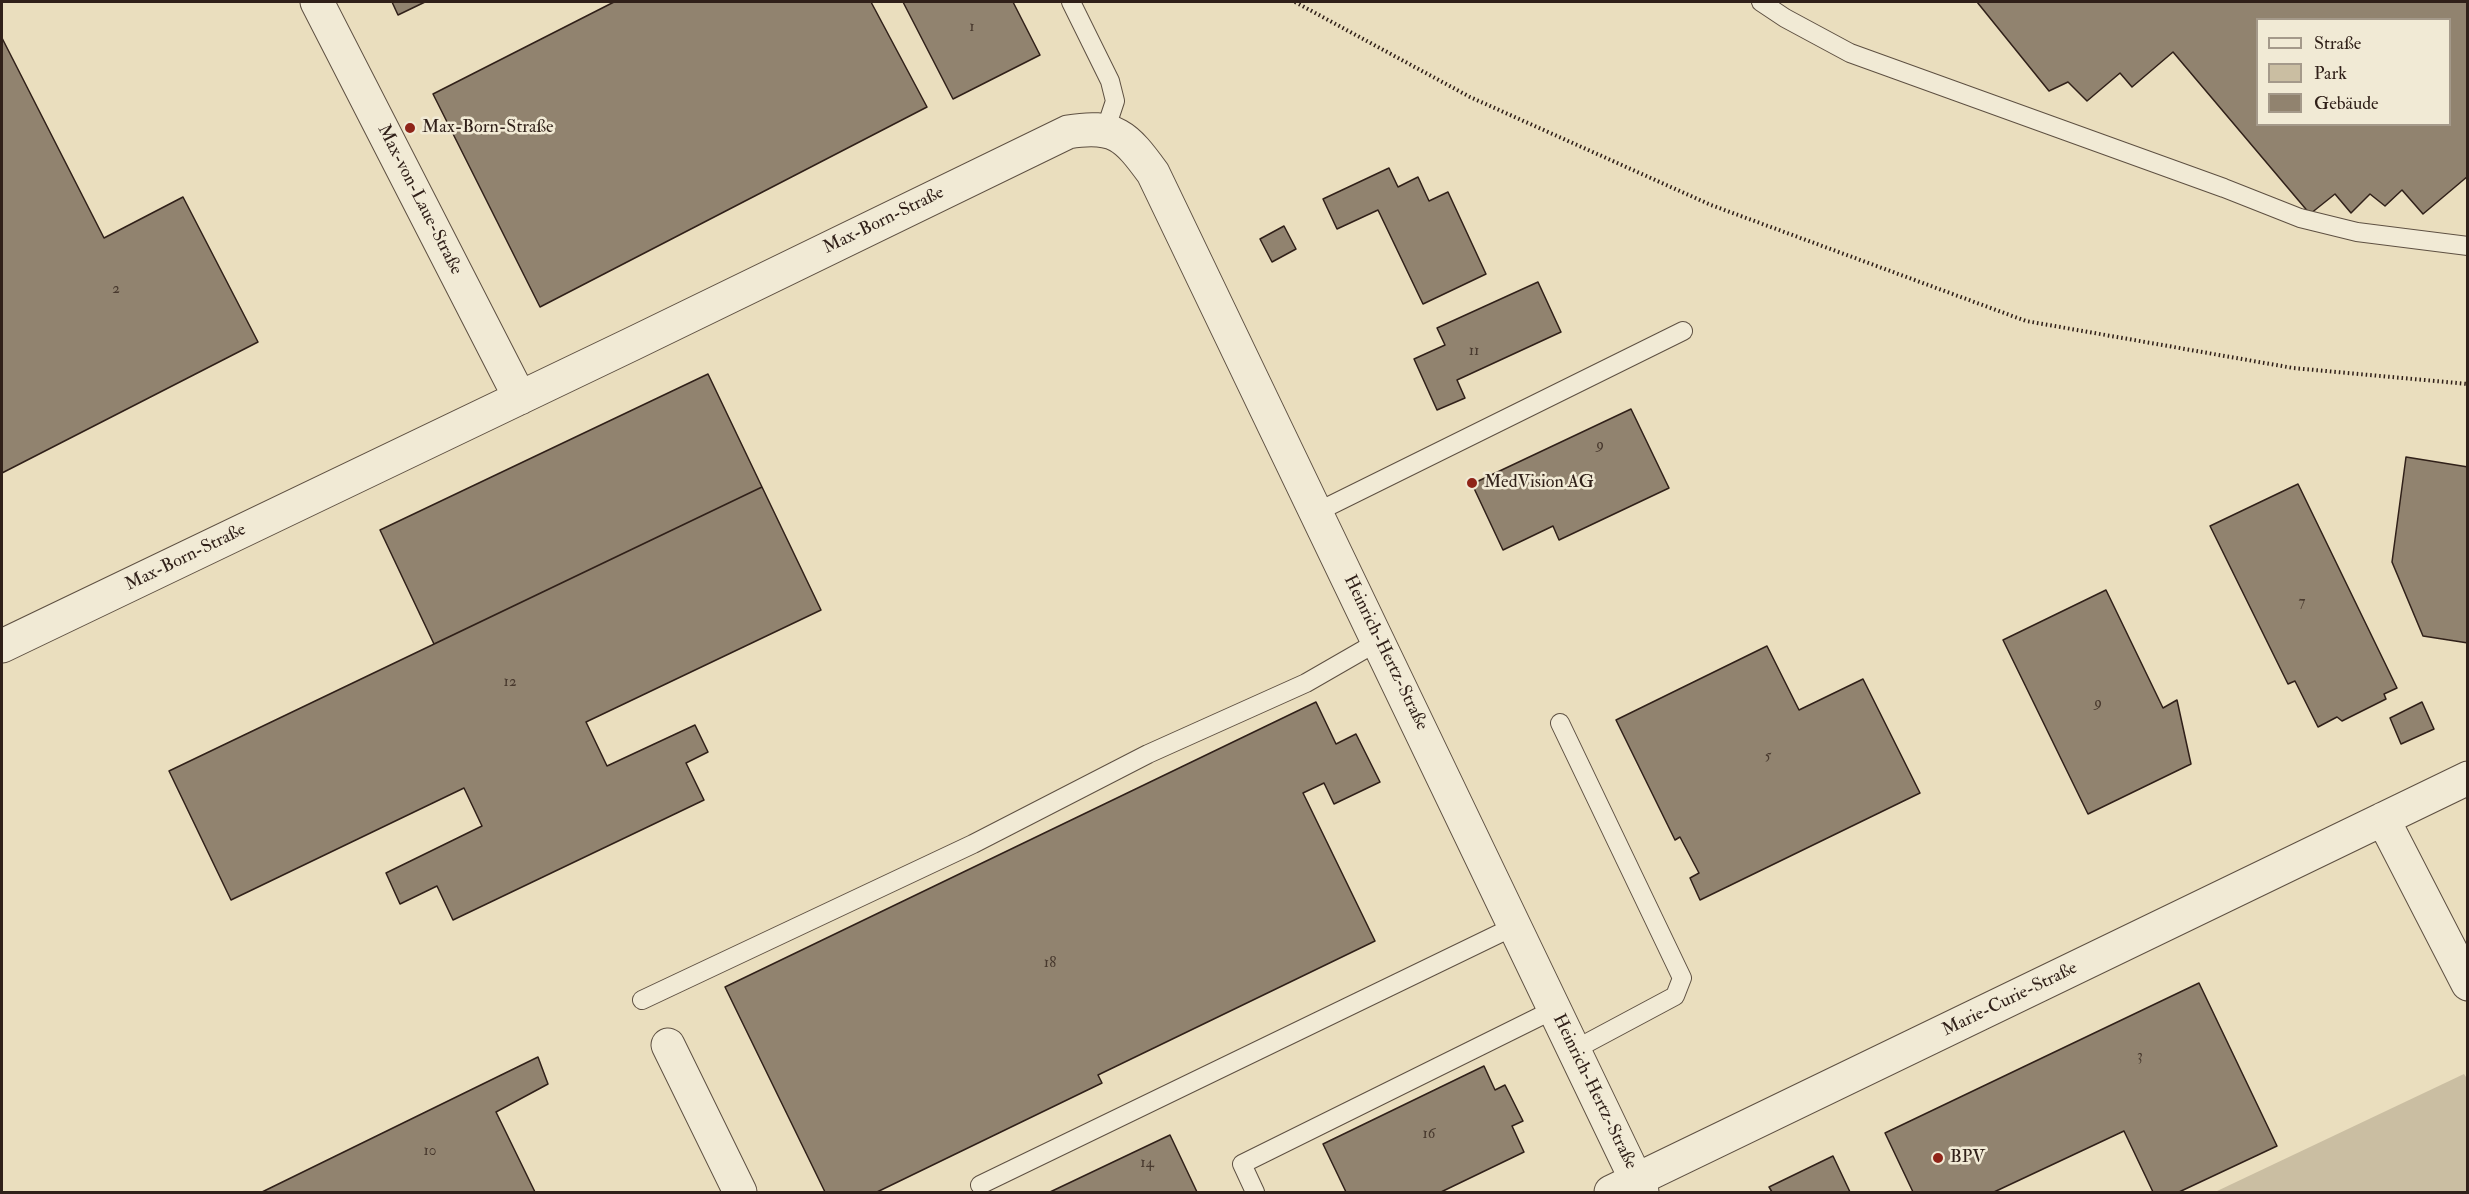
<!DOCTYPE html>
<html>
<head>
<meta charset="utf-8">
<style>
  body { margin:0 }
  #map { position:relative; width:2469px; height:1194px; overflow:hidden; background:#eadebe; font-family:"IM FELL Double Pica",serif }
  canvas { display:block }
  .frame { position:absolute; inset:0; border:3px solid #302019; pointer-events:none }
  .legend { position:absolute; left:2256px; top:18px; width:195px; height:108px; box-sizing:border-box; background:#f1ead5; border:2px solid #a4998a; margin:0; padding:8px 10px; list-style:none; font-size:18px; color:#302019 }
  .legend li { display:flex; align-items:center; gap:12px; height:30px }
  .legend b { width:30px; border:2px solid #a4998a }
</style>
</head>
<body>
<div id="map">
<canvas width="2469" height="1194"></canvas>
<div class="frame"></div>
<ul class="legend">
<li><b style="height:8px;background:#f1ead5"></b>Straße</li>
<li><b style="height:16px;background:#cabea2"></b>Park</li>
<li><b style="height:16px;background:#91836f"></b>Gebäude</li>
</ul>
</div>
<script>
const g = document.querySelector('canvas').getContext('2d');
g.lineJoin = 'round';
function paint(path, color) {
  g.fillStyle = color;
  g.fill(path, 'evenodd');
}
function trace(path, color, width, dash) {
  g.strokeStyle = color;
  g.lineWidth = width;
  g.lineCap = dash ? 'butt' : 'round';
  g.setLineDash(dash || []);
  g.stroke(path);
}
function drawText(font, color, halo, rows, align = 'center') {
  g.font = font + ' "IM FELL Double Pica",serif';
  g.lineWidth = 5;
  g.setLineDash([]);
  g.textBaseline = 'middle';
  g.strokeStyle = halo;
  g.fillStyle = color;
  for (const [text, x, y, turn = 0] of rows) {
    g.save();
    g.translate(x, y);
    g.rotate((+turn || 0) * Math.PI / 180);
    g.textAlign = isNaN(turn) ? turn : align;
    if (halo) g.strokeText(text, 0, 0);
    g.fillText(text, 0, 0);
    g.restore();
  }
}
paint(new Path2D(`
  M 2464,1074 L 2468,1080 L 2467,1192 L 2215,1192 Z`), '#cabea2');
const building = new Path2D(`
  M 392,2 L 425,2 L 398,15 Z
  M 614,2 L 871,2 L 927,107 L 540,307 L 433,94 Z
  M 903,2 L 1013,2 L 1040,55 L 953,99 Z
  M 1977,2 L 2468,2 L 2468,176 L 2423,214 L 2402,190 L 2385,206 L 2370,194 L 2351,213 L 2335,194 L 2310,214 L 2173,52 L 2132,87 L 2120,73 L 2087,101 L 2068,82 L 2049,91 ZM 2258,20 L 2450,20 L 2450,124 L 2258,124 Z
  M 2,38 L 104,238 L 183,197 L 258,342 L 2,473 Z
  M 1389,168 L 1398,187 L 1418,177 L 1429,201 L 1448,192 L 1486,274 L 1423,304 L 1378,210 L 1337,229 L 1323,199 Z
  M 1284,226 L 1296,249 L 1272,262 L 1260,239 Z
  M 1538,282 L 1561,332 L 1457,380 L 1465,398 L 1437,410 L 1414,359 L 1445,345 L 1437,328 Z
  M 708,374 L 762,487 L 434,644 L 380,530 Z
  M 1631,409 L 1669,488 L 1559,540 L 1553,526 L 1503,550 L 1472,484 Z
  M 2406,457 L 2468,467 L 2468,643 L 2423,636 L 2392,562 Z
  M 2298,484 L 2397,688 L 2384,694 L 2386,699 L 2342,721 L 2337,717 L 2318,727 L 2295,681 L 2288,684 L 2210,526 Z
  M 762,487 L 821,610 L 586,722 L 607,766 L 695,725 L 708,752 L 686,763 L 704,800 L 453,920 L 437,886 L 400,904 L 386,873 L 482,826 L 464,788 L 231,900 L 169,771 Z
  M 2106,590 L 2163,708 L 2177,700 L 2191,764 L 2088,814 L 2003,640 Z
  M 1767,646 L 1799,710 L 1863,679 L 1920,793 L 1700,900 L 1690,878 L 1699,873 L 1680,837 L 1675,840 L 1616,720 Z
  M 1316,702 L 1336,744 L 1356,734 L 1380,782 L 1334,804 L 1324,783 L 1303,793 L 1375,941 L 1098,1075 L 1102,1083 L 877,1192 L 825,1192 L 725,987 Z
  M 2422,702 L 2434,729 L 2401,744 L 2390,718 Z
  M 2199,983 L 2277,1146 L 2179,1192 L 2153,1192 L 2124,1131 L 1994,1192 L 1913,1192 L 1885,1133 Z
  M 538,1057 L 548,1084 L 496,1112 L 535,1192 L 262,1192 Z
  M 1484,1066 L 1495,1090 L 1505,1085 L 1523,1121 L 1512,1126 L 1524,1152 L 1441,1192 L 1346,1192 L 1323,1144 Z
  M 1170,1135 L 1197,1192 L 1050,1192 Z
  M 1833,1156 L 1850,1192 L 1772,1192 L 1769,1187 Z`);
paint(building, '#91836f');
trace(building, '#302019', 1.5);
const lane = new Path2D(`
  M 1071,2 L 1110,81 L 1115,101 L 1105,131
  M 1761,2 L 1785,18 L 1850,53 L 2224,188 L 2300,218 L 2357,232 L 2468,246
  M 1317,512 L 1683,331
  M 1560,723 L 1682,978 L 1675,996 L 1574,1050
  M 642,1000 L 973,844 L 1148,754 L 1306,683 L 1379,641
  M 980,1185 L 1515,926
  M 1255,1192 L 1242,1164 L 1555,1009`);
const street = new Path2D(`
  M 317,2 L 520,398
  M 2,646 L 632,344 L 1068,132 C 1115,124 1126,136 1153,173 L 1642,1192
  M 2383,819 L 2468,984
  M 668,1045 L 740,1192
  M 1611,1192 L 2468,778`);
trace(lane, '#5e5042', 20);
trace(street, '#5e5042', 35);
trace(new Path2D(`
  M 1295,2 L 1470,97 L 1711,205 L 2026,321 L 2293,368 L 2468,384`), '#302019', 4, [1.5, 3]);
trace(lane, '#f1ead5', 18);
trace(street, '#f1ead5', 33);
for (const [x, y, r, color] of [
  [410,128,6,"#8f2418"],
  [1472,483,6,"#8f2418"],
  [1938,1158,6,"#8f2418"]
]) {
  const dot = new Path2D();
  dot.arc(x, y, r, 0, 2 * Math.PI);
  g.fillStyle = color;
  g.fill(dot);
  trace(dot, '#f1ead5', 2);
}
drawText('15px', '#48392e', null, [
  ["1",972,28],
  ["2",116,290],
  ["11",1474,352],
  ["9",1600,446],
  ["7",2302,603],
  ["12",510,683],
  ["9",2098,704],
  ["5",1768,757],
  ["18",1050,964],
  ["3",2140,1057],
  ["16",1429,1135],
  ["10",430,1152],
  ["14",1147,1164]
]);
drawText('18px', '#302019', '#f1ead5', [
  ["Max-Born-Straße",422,128],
  ["MedVision AG",1484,483],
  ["BPV",1950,1158]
], 'left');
drawText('18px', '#302019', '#f1ead5', [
  ["Max-von-Laue-Straße",419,200,63],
  ["Max-Born-Straße",884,221,-26],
  ["Max-Born-Straße",186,558,-26],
  ["Heinrich-Hertz-Straße",1385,653,64],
  ["Marie-Curie-Straße",2010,1000,-26],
  ["Heinrich-Hertz-Straße",1594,1092,64]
]);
</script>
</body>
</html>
